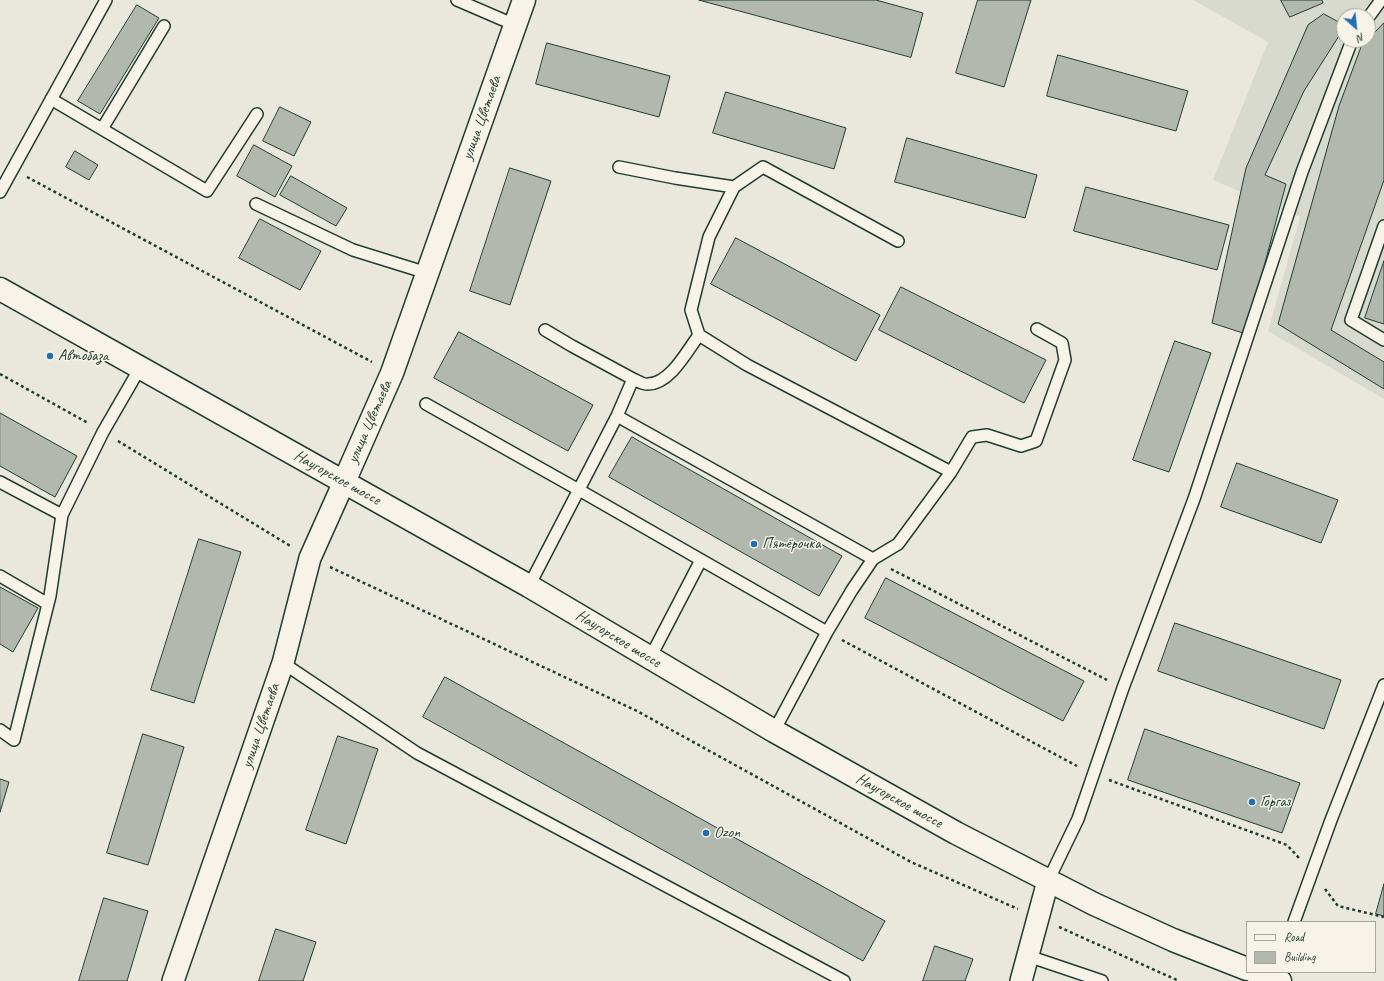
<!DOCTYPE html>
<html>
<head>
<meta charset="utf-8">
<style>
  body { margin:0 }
  #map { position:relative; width:1384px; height:981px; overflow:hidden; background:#eae8dd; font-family:Caveat,sans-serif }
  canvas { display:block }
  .legend { position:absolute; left:1246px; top:921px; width:130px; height:52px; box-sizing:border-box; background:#f7f3e8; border:1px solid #a1aaa0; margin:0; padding:5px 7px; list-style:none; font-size:12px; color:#1f3d34 }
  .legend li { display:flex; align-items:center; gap:8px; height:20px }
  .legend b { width:20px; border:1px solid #a1aaa0 }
  .north { position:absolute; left:1336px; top:8px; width:40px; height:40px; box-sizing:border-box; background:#f7f3e8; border:1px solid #a1aaa0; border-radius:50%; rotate:153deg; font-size:11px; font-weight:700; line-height:16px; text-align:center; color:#1f3d34 }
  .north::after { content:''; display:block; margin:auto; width:14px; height:18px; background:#1f6fb2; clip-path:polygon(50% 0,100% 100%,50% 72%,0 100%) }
</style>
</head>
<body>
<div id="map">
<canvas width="1384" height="981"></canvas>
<ul class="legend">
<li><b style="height:5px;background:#f7f3e8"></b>Road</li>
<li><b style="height:11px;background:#b2b8ae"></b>Building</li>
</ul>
<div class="north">N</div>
</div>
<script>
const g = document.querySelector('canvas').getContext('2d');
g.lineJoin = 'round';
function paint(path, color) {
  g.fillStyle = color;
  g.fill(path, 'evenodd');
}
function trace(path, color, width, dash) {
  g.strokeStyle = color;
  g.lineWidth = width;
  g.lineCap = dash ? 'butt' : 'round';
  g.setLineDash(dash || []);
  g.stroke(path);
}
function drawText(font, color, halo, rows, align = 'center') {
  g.font = font + ' Caveat,sans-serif';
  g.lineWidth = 3;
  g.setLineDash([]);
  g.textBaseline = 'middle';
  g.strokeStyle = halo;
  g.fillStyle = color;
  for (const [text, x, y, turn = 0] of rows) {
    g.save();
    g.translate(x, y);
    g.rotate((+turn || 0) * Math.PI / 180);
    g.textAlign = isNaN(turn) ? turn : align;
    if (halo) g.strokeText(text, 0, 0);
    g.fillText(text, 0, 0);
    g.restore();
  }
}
paint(new Path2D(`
  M 1193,0 L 1384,0 L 1384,399 L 1268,331 L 1300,217 L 1213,180 L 1268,42 ZM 1344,16 L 1368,16 L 1368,40 L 1344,40 Z`), '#d9dacf');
const building = new Path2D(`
  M 699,0 L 876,0 L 923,13 L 911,57 Z
  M 978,0 L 1031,0 L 1004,87 L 956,73 Z
  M 1281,0 L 1322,0 L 1323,3 L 1290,17 Z
  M 137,5 L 159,18 L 100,114 L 78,101 Z
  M 1324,14 L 1344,25 L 1344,28 L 1304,91 L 1265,175 L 1286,184 L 1246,334 L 1212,323 L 1246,168 L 1308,25 Z
  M 1384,23 L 1384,180 L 1331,330 L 1384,362 L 1384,389 L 1278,324 L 1339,106 L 1361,47 Z
  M 547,43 L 670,76 L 659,117 L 536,84 Z
  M 1058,55 L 1188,91 L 1176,131 L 1047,96 Z
  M 726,92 L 846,128 L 834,169 L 713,133 Z
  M 280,107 L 311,122 L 294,156 L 263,141 Z
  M 907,138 L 1037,175 L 1025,218 L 895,182 Z
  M 254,145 L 292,166 L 275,197 L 237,176 Z
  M 75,151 L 98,165 L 89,180 L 66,167 Z
  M 510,168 L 551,181 L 510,305 L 470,291 Z
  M 291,176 L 347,208 L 336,226 L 280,195 Z
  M 1086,187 L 1229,225 L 1217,270 L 1074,231 Z
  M 260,219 L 321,251 L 300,290 L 239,258 Z
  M 736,238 L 880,315 L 856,361 L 711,284 Z
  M 1384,261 L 1384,324 L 1365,318 Z
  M 901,287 L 1046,360 L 1024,403 L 879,330 Z
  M 459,332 L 593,405 L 568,451 L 434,378 Z
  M 1175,341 L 1211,353 L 1169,472 L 1133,460 Z
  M 0,413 L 77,456 L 55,497 L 0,466 Z
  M 632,437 L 842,556 L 819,596 L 609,477 Z
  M 1237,463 L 1338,500 L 1321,543 L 1221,507 Z
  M 199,539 L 241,552 L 194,703 L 151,690 Z
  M 886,578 L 1084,681 L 1063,721 L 865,618 Z
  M 0,587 L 38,608 L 13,652 L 0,644 Z
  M 1175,623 L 1341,680 L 1324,729 L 1158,671 Z
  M 445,677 L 885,921 L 863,961 L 423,717 Z
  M 1145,729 L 1300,783 L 1282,833 L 1128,780 Z
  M 143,734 L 184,747 L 148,865 L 107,853 Z
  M 338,736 L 378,749 L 346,844 L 306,830 Z
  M 0,779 L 9,782 L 0,812 Z
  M 1384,884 L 1384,916 L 1376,914 Z
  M 104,898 L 148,911 L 127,981 L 79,981 Z
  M 276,929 L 316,942 L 303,981 L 259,981 Z
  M 935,946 L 973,959 L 965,981 L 923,981 Z`);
paint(building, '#b2b8ae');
trace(building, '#1f3d34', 1);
const service = new Path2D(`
  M 457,0 L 515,25
  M 1368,18 L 1381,0
  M 51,99 L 207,191 L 257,114
  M 102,129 L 164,26
  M 619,167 L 675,178 L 734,187
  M 0,192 L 106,0
  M 256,204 L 353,250 L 427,273
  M 1384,226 L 1351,320 L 1384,340
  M 633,379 C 638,381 644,385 648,384 C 670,384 687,351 699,335
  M 426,404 L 579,490 L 827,632
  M 617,416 L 873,559
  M 951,472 L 972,437 L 987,435 L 1021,446 L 1036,441 L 1065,360 L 1062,343 L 1037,329
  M 0,482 L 62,515
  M 0,576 L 48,604
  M 529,586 L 617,416 L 633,379 L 572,346 L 545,330
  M 650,658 L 701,560
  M 283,663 L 417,753 L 844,981
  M 0,730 L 14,740 L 50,596 L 62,515 L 103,432 L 140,368
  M 774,731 L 827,632 L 852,590 L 873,559 L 898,544 L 951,472 L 747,365 L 699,335 L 691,310 L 709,237 L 734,187 L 763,167 L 898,241
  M 1048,881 L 1078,819 L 1123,688 L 1194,499 L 1302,172 L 1352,40
  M 1294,922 L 1331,820 L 1384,685
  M 1028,956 L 1102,981`);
const minor = new Path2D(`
  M 173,981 L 283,663 L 310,558 L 344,482
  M 1021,981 L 1048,881`);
const secondary = new Path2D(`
  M 0,289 L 529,586 L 774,731 L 956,833 L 1094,904 L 1173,940 L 1247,969
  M 344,482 L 392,373 L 524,0
  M 1255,972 L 1280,981`);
trace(service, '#1f3d34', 14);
trace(minor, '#1f3d34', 24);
trace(secondary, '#1f3d34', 25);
trace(new Path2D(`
  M 27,177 L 372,362
  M 0,374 L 88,423
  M 118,441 L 292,547
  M 330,567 L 637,711 L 911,862 L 1018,909
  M 891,569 L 1107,680
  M 842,640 L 1077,766
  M 1109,780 L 1287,845 L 1299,858
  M 1325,889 L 1338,906 L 1384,917
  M 1059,927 L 1179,981`), '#1f3d34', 2.5, [3, 3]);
trace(service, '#f7f3e8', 11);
trace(minor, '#f7f3e8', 21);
trace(secondary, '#f7f3e8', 22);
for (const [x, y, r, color] of [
  [50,356,4,"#1f6fb2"],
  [754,544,4,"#1f6fb2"],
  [1252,802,4,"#1f6fb2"],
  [706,833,4,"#1f6fb2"]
]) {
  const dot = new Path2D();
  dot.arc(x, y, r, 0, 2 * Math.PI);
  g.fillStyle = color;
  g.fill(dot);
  trace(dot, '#f7f3e8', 1.5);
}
drawText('16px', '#1f3d34', '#f7f3e8', [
  ["улица Цветаева",482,118,-70],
  ["улица Цветаева",370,422,-66],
  ["Наугорское шоссе",337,478,29],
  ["Наугорское шоссе",618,639,31],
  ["улица Цветаева",261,726,-71],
  ["Наугорское шоссе",899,801,29]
]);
drawText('16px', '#1f3d34', '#f7f3e8', [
  ["Автобаза",58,356],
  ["Пятёрочка",762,544],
  ["Горгаз",1260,802],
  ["Ozon",714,833]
], 'left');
</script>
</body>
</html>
